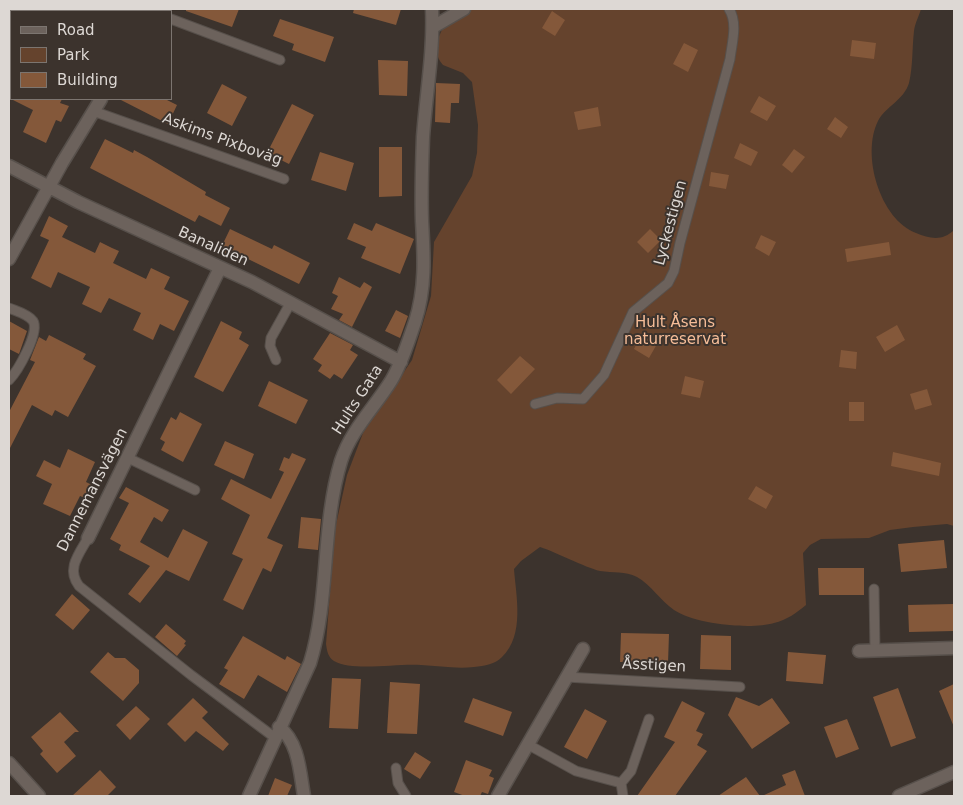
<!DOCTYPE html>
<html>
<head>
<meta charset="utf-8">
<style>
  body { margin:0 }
  #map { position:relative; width:963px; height:805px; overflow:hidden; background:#3c332d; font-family:"DejaVu Sans",sans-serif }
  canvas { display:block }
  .frame { position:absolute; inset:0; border:10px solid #ddd8d4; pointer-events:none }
  .legend { position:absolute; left:10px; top:10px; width:162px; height:90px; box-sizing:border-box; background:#3c332d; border:1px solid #7c7570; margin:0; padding:6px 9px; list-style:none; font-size:15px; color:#ddd8d4 }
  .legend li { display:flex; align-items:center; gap:10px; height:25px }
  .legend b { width:25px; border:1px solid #7c7570 }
</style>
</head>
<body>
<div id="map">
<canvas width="963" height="805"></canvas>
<div class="frame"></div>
<ul class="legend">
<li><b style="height:6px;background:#6c625c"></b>Road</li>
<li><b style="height:14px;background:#65432d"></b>Park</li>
<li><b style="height:14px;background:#84583a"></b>Building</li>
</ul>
</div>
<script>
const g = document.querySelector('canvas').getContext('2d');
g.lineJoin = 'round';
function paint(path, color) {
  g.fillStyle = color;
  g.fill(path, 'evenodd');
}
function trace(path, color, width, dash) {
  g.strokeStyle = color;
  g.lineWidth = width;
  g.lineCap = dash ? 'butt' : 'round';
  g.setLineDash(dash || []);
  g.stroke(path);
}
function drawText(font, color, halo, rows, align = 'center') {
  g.font = font + ' "DejaVu Sans",sans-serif';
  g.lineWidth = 4;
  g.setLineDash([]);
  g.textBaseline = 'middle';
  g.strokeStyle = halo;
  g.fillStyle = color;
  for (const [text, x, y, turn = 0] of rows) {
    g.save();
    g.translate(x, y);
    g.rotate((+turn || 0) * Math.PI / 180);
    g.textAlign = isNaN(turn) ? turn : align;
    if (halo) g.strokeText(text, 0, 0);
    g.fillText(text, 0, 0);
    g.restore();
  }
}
paint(new Path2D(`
  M 458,9 L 921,9 C 919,16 915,23 914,31 C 912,48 913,66 909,83 C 904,100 885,107 878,121 C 861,155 880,219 916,233 C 930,239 943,241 954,230 L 954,526 L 947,524 L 913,527 L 890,530 L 869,538 L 821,539 L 810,545 L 803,553 L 806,605 C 796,613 787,620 774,623 C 750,630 695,624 674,610 C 661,601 651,585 637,577 C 625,571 613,573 600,571 C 584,567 558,553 540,547 L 521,561 L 514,569 C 516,596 525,635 502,657 C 495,664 485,666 474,667 C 456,669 439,666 421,665 C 398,663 353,672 334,661 C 328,657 327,651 326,644 L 335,529 L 347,475 L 363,433 L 412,360 L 431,296 L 434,242 L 472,176 L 477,153 L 478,125 L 472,82 L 463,73 L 443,65 C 427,47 445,22 458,9 Z`), '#65432d');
paint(new Path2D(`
  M 186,9 L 239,9 L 232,27 L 186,11 Z
  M 354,9 L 401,9 L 396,25 L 353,13 Z
  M 552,11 L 565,20 L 555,36 L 542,28 Z
  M 280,19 L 334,37 L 325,62 L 292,50 L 294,44 L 273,36 Z
  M 852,40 L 876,43 L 874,59 L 850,56 Z
  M 684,43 L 698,50 L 688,72 L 673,64 Z
  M 378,60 L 408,61 L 407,96 L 379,95 Z
  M 436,83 L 460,84 L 459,103 L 451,103 L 450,123 L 435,122 Z
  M 222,84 L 247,97 L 232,126 L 207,113 Z
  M 759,96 L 776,106 L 767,121 L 750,112 Z
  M 11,99 L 62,99 L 60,103 L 69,106 L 61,122 L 56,120 L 46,143 L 23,132 L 33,110 Z
  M 119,99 L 165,99 L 177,105 L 168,124 Z
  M 292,104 L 314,115 L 289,164 L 267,153 Z
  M 598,107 L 601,126 L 578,130 L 574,112 Z
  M 835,117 L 848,127 L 841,138 L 827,129 Z
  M 105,139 L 133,153 L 134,150 L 147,157 L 206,192 L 205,195 L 230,208 L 221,226 L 199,215 L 195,222 L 90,168 Z
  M 740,143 L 758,152 L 751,166 L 734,158 Z
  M 379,147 L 402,147 L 402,196 L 379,197 Z
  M 794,149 L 805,157 L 792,173 L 782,165 Z
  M 320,152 L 354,163 L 346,191 L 311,180 Z
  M 711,172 L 729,175 L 726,189 L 709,186 Z
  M 49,216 L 68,226 L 62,237 L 95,253 L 100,242 L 112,248 L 119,251 L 113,263 L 146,279 L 151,268 L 170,277 L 164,289 L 189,301 L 174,331 L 160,324 L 153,340 L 133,330 L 141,313 L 109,298 L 101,313 L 82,304 L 90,287 L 58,272 L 51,288 L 31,278 L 49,240 L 40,236 Z
  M 354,223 L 372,231 L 376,223 L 414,239 L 400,274 L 361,258 L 366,247 L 347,239 Z
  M 230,229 L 272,249 L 274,245 L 310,263 L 299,284 L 244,257 L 241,263 L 219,252 Z
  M 650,229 L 661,240 L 648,253 L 637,242 Z
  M 761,235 L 776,242 L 769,256 L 755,248 Z
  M 889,242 L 891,255 L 847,262 L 845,249 Z
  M 339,277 L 360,288 L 364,282 L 372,287 L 352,327 L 339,320 L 343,314 L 331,309 L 338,296 L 332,293 Z
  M 396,310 L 408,316 L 400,338 L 385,331 Z
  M 9,321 L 27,331 L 19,354 L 9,349 Z
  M 221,321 L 242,332 L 239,339 L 249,345 L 223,392 L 194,377 Z
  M 897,325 L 905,340 L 885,352 L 876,337 Z
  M 330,333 L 353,345 L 350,350 L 358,355 L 342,379 L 334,374 L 330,379 L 318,371 L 322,365 L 313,359 Z
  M 49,335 L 86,354 L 83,359 L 96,366 L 68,417 L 55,410 L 52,416 L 32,405 L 9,450 L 9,412 L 35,362 L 30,360 L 39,337 L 46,341 Z
  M 641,335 L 657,344 L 649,358 L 634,349 Z
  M 841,350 L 857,352 L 856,369 L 839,367 Z
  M 520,356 L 535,369 L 511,394 L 497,380 Z
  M 685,376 L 704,381 L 700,398 L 681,394 Z
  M 269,381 L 308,400 L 296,424 L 258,406 Z
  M 927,389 L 932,405 L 915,410 L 910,394 Z
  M 849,402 L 864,402 L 864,421 L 849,421 Z
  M 180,412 L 202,424 L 183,462 L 161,450 L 165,442 L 160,439 L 171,417 L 176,420 Z
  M 225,441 L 254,454 L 244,479 L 214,465 Z
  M 68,449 L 95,462 L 86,482 L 94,486 L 87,499 L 80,496 L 70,516 L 43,504 L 52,484 L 36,476 L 44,460 L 60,468 Z
  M 893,452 L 941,463 L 939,476 L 891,466 Z
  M 292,453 L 306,459 L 267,538 L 283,545 L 271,572 L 263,568 L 243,610 L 223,600 L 243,559 L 232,554 L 250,515 L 221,499 L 231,479 L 271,499 L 284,472 L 279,470 L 284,457 L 289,459 Z
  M 756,486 L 773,496 L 766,509 L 748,499 Z
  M 126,487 L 169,510 L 162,522 L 154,517 L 140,542 L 168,558 L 183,529 L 208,542 L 189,581 L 166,570 L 140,603 L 128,594 L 150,566 L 119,550 L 121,545 L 110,539 L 129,503 L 119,498 Z
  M 301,517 L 321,519 L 318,550 L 298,548 Z
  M 944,540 L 947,568 L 901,572 L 898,544 Z
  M 818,568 L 864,568 L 864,595 L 819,595 Z
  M 72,594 L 90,610 L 73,630 L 55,615 Z
  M 953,604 L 954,631 L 909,632 L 908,605 Z
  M 166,624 L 186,641 L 184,644 L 186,645 L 177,656 L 155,637 Z
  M 621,633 L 669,634 L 668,663 L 620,662 Z
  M 701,635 L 731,636 L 731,670 L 700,669 Z
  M 243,636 L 285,660 L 287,656 L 301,664 L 287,692 L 258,675 L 244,699 L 219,684 L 228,670 L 224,668 Z
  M 108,652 L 115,658 L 125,658 L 139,670 L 139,683 L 123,701 L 90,672 Z
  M 788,652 L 826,655 L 823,684 L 786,681 Z
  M 332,678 L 361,679 L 358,729 L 329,728 Z
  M 390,682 L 420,684 L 417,734 L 387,733 Z
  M 954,684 L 954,727 L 939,691 Z
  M 898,688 L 916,738 L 891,747 L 873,697 Z
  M 736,697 L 759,706 L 772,698 L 790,723 L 752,749 L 728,715 Z
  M 193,698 L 208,712 L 202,718 L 229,744 L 223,751 L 196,731 L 185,742 L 167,724 Z
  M 473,698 L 512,712 L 503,736 L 464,722 Z
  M 682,701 L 705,713 L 696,731 L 703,734 L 697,745 L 707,751 L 675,796 L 637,796 L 675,742 L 664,737 Z
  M 136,706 L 150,719 L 130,740 L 116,725 Z
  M 585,709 L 607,721 L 587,759 L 564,747 Z
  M 60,712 L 79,732 L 75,732 L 64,742 L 76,756 L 57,773 L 40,754 L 43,751 L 31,737 Z
  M 847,719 L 859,749 L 836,758 L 824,727 Z
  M 415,752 L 431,762 L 420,779 L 404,769 Z
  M 466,760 L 492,770 L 489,776 L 494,778 L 488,794 L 482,792 L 480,796 L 465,796 L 454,792 Z
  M 100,770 L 116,787 L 107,796 L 72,796 Z
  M 795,770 L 805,796 L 762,796 L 786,785 L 782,775 Z
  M 746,777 L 760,796 L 718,796 Z
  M 275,778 L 292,785 L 287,796 L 268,796 Z`), '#84583a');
const service = new Path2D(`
  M 171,19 L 280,60
  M 93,111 L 284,179
  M 9,308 C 16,311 28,314 33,321 C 40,332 18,371 9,380
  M 276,360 L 270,346 L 271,338 L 291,302
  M 535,404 L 557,398 L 583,399 L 604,375 L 633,312 L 668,283 L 674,271 L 680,243 L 730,59 C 732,43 738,23 729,9
  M 128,458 L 195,490
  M 88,538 C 79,554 66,569 79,586 L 191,675 L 274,737
  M 874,589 L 875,651
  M 566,677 L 740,687
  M 527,744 L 576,771 L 621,783
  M 396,768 L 398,783 L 406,796
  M 623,796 L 621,783 L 631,771 L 649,719`);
const minor = new Path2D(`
  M 44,11 L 47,9
  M 154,11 L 156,9
  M 433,27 L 464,9
  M 9,52 L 11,49
  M 9,166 L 78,202 L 252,282 L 401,362
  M 9,259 L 62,163 L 101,99
  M 88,538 L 220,268
  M 859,651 L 954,648
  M 279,727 C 299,742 300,773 304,796
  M 9,763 L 39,796
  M 249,796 L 310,663 C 330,598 321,527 341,461 C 351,430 374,408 391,381 C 402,363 408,342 415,322 C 426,288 424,256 422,221 C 421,193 422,165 423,137 C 426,94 434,52 432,9
  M 498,796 L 583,649
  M 899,796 L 954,772`);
trace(service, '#57504b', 11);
trace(minor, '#57504b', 15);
trace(service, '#6c625c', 9);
trace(minor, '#6c625c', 12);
drawText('15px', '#ddd8d4', '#3c332d', [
  ["Askims Pixboväg",222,140,20],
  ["Lyckestigen",671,223,-75],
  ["Banaliden",213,247,24],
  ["Hults Gata",358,400,-57],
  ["Dannemansvägen",93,490,-63],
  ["Åsstigen",654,666,3]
]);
drawText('15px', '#f6bd98', '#3c332d', [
  ["Hult Åsens",675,323],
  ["naturreservat",675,340]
]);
</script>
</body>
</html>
